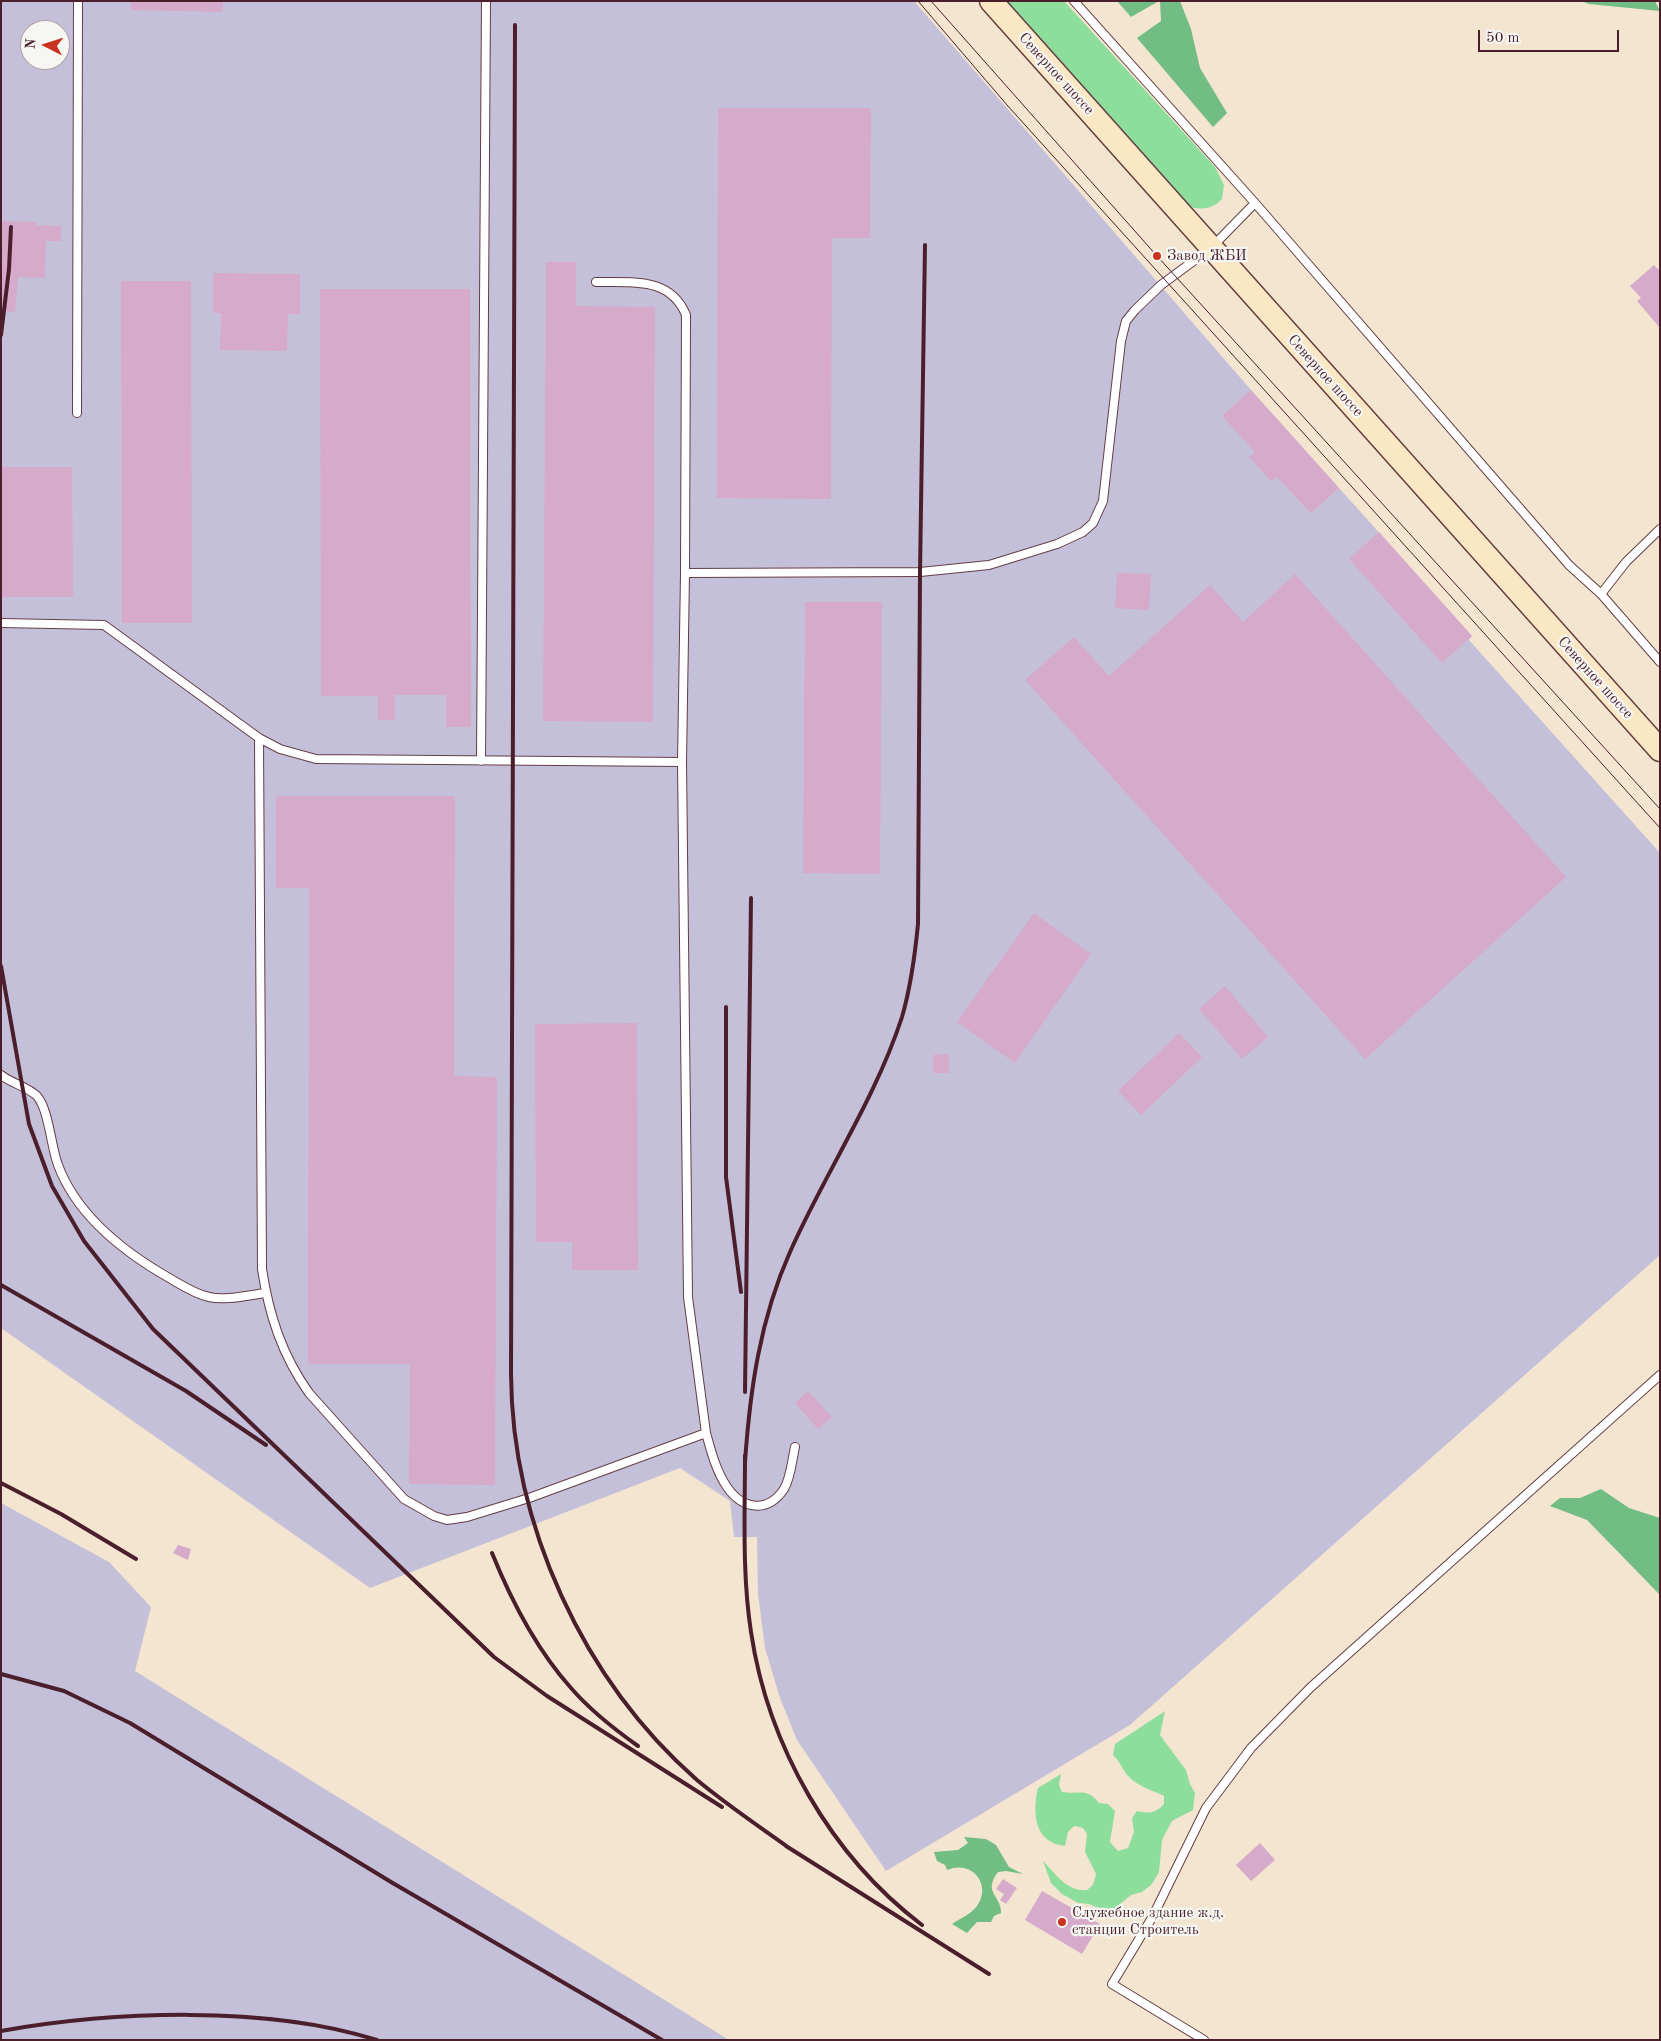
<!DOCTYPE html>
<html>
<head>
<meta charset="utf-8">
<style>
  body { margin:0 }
  #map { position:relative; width:1661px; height:2041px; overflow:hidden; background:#f4e5d0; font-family:"Old Standard TT",serif }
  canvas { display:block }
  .frame { position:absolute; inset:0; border:2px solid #4a1f2b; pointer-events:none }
  .north { position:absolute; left:20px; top:20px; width:50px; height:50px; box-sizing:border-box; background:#f6f6f2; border:1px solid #b1a0a2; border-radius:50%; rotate:275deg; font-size:14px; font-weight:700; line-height:20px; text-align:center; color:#4a1f2b }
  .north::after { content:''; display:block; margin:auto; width:18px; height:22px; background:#c8321e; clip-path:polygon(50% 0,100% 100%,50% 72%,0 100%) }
  .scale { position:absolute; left:1478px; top:30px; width:141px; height:22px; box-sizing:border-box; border:2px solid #4a1f2b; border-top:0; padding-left:6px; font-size:15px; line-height:18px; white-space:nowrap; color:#4a1f2b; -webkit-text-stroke:4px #f6f6f2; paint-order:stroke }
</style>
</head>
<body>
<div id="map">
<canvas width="1661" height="2041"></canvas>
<div class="frame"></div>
<div class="north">N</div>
<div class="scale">50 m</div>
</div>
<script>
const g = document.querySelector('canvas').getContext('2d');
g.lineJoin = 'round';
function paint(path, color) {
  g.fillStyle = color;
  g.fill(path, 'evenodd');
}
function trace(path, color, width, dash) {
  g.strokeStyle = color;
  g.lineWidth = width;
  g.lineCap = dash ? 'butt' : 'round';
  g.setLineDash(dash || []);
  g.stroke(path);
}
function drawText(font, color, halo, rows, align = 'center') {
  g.font = font + ' "Old Standard TT",serif';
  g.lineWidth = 4.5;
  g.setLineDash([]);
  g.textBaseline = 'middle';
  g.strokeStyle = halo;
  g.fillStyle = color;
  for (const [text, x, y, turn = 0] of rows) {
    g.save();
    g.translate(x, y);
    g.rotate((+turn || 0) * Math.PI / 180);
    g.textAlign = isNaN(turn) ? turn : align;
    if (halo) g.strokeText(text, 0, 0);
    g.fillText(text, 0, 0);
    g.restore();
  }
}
paint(new Path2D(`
  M 1,1 L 914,1 L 1251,390 L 1472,636 L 1469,640 L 1660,853 L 1660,1255 L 1130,1725 L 886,1871 L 797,1740 L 780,1698 L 765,1648 L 758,1594 L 757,1537 L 734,1537 L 730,1501 L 680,1468 L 370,1588 L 1,1328 ZM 30,30 L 60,30 L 60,60 L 30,60 Z
  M 1,1503 L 109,1562 L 151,1607 L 135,1671 L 729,2040 L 1,2040 Z`), '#c5c0da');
paint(new Path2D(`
  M 1006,1 L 1064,1 L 1215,167 L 1224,185 L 1222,199 C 1212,209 1204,210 1190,207 Z
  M 1165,1711 L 1160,1735 L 1186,1770 L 1190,1784 L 1195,1793 L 1193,1810 L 1172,1821 L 1162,1840 L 1159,1872 L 1152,1884 L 1142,1892 L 1131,1895 L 1114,1909 L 1105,1911 L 1089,1904 L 1078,1903 L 1062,1894 L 1051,1883 L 1043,1861 C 1056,1874 1067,1892 1087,1890 L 1093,1885 L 1096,1874 L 1085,1852 L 1087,1834 L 1083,1828 L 1074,1826 L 1068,1832 L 1065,1846 C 1034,1843 1032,1812 1038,1788 L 1061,1774 L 1059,1785 L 1062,1792 C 1080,1795 1086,1787 1099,1803 L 1108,1804 L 1115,1811 L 1110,1842 L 1118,1851 L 1128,1848 L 1134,1832 L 1132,1818 L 1137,1811 C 1149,1814 1156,1813 1164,1804 L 1164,1796 C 1152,1790 1139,1787 1129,1777 C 1123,1771 1120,1761 1113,1755 L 1115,1744 Z`), '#8dde9d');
paint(new Path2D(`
  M 1117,1 L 1159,1 L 1131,17 Z
  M 1160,1 L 1180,1 L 1191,29 L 1200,68 L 1227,113 L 1213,127 L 1137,38 L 1161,21 Z
  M 1581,1 L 1655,1 L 1660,11 L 1589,4 Z
  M 1601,1489 L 1629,1508 L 1660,1518 L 1660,1595 L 1587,1520 L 1550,1506 L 1560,1498 L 1580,1498 Z
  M 964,1837 L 986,1839 L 996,1845 L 1009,1867 L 1023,1874 L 1006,1871 L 998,1872 C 982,1893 1002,1896 1001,1913 L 994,1916 L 991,1922 L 977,1922 L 967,1933 L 952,1924 C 961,1918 971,1914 977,1906 C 992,1886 973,1859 947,1870 L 945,1865 L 937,1861 L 934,1852 L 958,1850 L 968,1843 Z`), '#72bd84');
paint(new Path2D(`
  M 131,1 L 223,1 L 223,12 L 131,10 Z
  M 718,108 L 871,108 L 870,238 L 832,238 L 831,499 L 717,498 Z
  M 2,221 L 36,222 L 36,225 L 61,226 L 61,241 L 46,241 L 45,278 L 18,277 L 15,312 L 1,311 Z
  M 546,262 L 576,262 L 576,306 L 655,307 L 653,722 L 543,721 Z
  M 1654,265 L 1660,271 L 1660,328 L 1637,301 L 1641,298 L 1630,286 Z
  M 213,273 L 300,274 L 300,314 L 288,314 L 287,351 L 220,350 L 221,313 L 213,313 Z
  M 121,281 L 191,281 L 192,623 L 122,623 Z
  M 320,289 L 470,289 L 471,727 L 446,727 L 446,695 L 395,695 L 395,720 L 378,720 L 378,696 L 321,696 Z
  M 1251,390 L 1339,488 L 1311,513 L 1277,477 L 1272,482 L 1249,457 L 1255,452 L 1222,416 Z
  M 1,467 L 72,467 L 73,597 L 1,597 Z
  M 1379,532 L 1472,636 L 1442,663 L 1349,559 Z
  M 1117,573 L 1151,574 L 1149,610 L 1115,608 Z
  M 1295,574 L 1566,877 L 1365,1059 L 1025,680 L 1074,637 L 1109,676 L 1210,585 L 1243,622 Z
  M 805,602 L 882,602 L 880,874 L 803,873 Z
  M 276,796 L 455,796 L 454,1076 L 497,1077 L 495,1485 L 409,1484 L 410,1364 L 308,1364 L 309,888 L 276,888 Z
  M 1034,913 L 1091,954 L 1015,1063 L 957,1022 Z
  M 1225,986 L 1268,1037 L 1242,1059 L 1199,1009 Z
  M 637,1023 L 638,1270 L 572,1270 L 572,1242 L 536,1242 L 535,1024 Z
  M 1179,1033 L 1202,1057 L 1141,1115 L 1118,1091 Z
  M 949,1054 L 949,1073 L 933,1073 L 933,1055 Z
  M 808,1391 L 832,1417 L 818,1429 L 795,1403 Z
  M 178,1545 L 191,1549 L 188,1560 L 173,1553 Z
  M 1260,1843 L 1275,1860 L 1251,1881 L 1236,1865 Z
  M 1003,1879 L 1017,1888 L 1006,1904 L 1000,1900 L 1004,1894 L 996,1889 Z
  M 1042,1891 L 1100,1924 L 1082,1954 L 1025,1920 Z`), '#d5aaca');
const lane = new Path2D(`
  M 1074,1 L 1255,203 L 1569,565 L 1601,594 L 1660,662
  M 596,282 C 631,283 670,276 686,315 L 685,573
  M 77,413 L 78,1
  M 1601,594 L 1626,562 L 1660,529
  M 1,623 L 104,625 L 259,738 L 280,749 L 316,759 L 682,762
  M 259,738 L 262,1269 C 269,1315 282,1355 309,1393 L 404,1499 L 434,1516 L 447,1520 L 467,1517 L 529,1498 L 706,1433 L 688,1297 L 682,762 L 685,573 L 920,572 L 989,565 L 1057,544 L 1083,532 L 1093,523 L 1103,501 L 1121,341 L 1126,321 L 1135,310 L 1161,285 L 1211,248 L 1255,203
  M 481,761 L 486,1
  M 1,1075 C 11,1083 28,1087 37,1096 C 49,1110 51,1147 58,1165 C 77,1216 125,1253 171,1279 C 183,1286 195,1294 209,1297 C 226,1301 248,1295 266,1293
  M 706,1433 C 711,1451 716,1471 727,1487 C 743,1510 768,1513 784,1489 C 791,1477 792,1460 795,1447
  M 1204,2040 L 1112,1984 L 1153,1916 L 1206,1808 L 1251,1748 L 1311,1687 L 1660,1375`);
const secondary = new Path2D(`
  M 991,1 L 1660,750`);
trace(lane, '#643d44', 10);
trace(secondary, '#643d44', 25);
trace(lane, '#fff', 8);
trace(secondary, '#fae7c3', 22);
trace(new Path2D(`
  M 918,1 L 1007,105 L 1660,828
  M 931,1 L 1157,256 L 1660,809`), '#4a1f2b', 1);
trace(new Path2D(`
  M 515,25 L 511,1374 C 512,1525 583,1680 697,1780 C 727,1805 760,1827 792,1850
  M 1,335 L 9,269 L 11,227
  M 1,966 L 29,1124 L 52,1186 L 84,1241 L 153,1329 L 494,1657 L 547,1696 L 722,1807
  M 726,1007 L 726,1177 L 741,1292
  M 1,1285 L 186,1391 L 266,1445
  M 745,1392 L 751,898
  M 745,1455 C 745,1514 742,1574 751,1632 C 768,1746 831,1856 922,1925
  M 745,1462 C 750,1390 760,1319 790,1252 C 825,1173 875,1100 902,1017 C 911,986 915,955 918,924 L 920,572 L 925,245
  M 1,1483 L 61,1514 L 136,1559
  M 492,1553 C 511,1600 537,1650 571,1688 C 590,1710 614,1729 638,1746
  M 1,1674 L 64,1691 L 130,1723 L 391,1882 L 662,2040
  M 786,1846 L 989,1974
  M 1,2031 C 114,2011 267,2005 377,2040`), '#4a1f2b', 4);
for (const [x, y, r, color] of [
  [1157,256,5,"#c8321e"],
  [1062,1922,5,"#c8321e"]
]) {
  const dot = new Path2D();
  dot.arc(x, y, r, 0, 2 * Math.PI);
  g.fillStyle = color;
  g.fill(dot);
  trace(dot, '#f6f6f2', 2);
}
drawText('15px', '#4a1f2b', '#f6f6f2', [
  ["Северное шоссе",1056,74,48],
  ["Северное шоссе",1325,376,48],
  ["Северное шоссе",1595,678,48]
]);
drawText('15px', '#4a1f2b', '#f6f6f2', [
  ["Завод ЖБИ",1167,256],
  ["Служебное здание ж.д.",1072,1913],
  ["станции Строитель",1072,1930]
], 'left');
</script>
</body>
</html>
